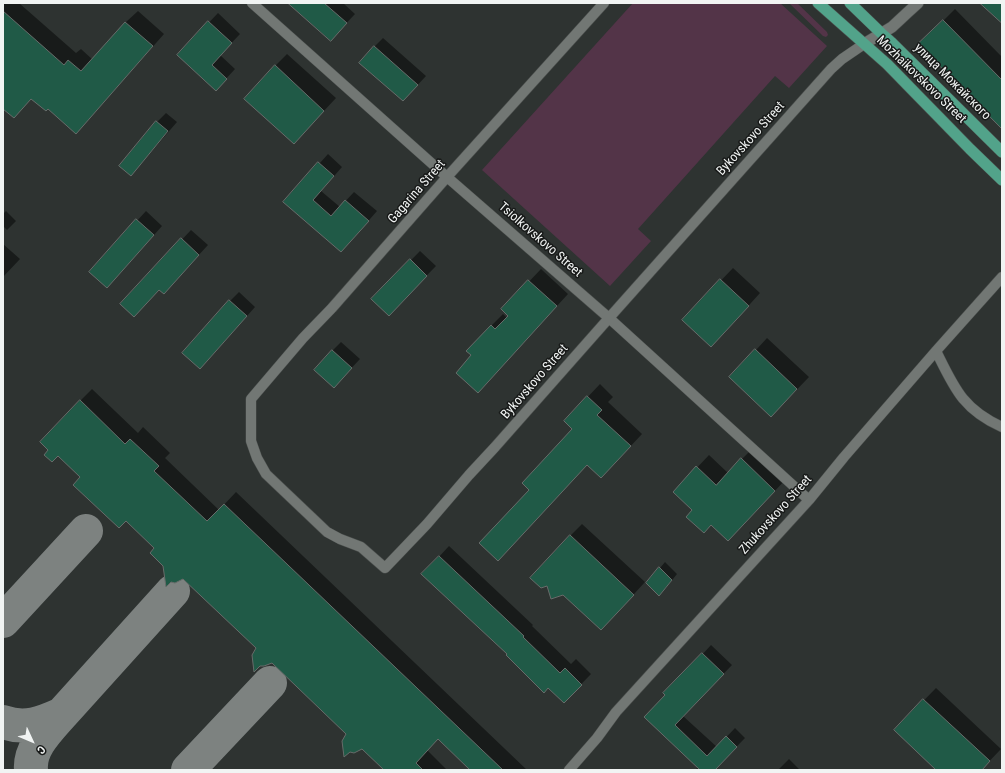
<!DOCTYPE html>
<html>
<head>
<meta charset="utf-8">
<style>
  body { margin:0 }
  #map { position:relative; width:1005px; height:773px; overflow:hidden; background:#2e3331; font-family:"Roboto Condensed",sans-serif }
  canvas { display:block }
  .frame { position:absolute; inset:0; border:4px solid #f1f4f3; pointer-events:none }
  .north { position:absolute; left:12px; top:721px; width:40px; height:40px; -webkit-text-stroke:3px #181a19; paint-order:stroke; rotate:134deg; font-size:11px; font-weight:700; line-height:16px; text-align:center; color:#f1f4f3 }
  .north::after { content:''; display:block; margin:auto; width:14px; height:18px; background:#f1f4f3; clip-path:polygon(50% 0,100% 100%,50% 72%,0 100%) }
</style>
</head>
<body>
<div id="map">
<canvas width="1005" height="773"></canvas>
<div class="frame"></div>
<div class="north">С</div>
</div>
<script>
const g = document.querySelector('canvas').getContext('2d');
g.lineJoin = 'round';
function paint(path, color) {
  g.fillStyle = color;
  g.fill(path, 'evenodd');
}
function trace(path, color, width, dash) {
  g.strokeStyle = color;
  g.lineWidth = width;
  g.lineCap = dash ? 'butt' : 'round';
  g.setLineDash(dash || []);
  g.stroke(path);
}
function drawText(font, color, halo, rows, align = 'center') {
  g.font = font + ' "Roboto Condensed",sans-serif';
  g.lineWidth = 3;
  g.setLineDash([]);
  g.textBaseline = 'middle';
  g.strokeStyle = halo;
  g.fillStyle = color;
  for (const [text, x, y, turn = 0] of rows) {
    g.save();
    g.translate(x, y);
    g.rotate((+turn || 0) * Math.PI / 180);
    g.textAlign = isNaN(turn) ? turn : align;
    if (halo) g.strokeText(text, 0, 0);
    g.fillText(text, 0, 0);
    g.restore();
  }
}
paint(new Path2D(`
  M 633,3 L 780,3 L 827,46 L 789,88 L 775,76 L 638,229 L 651,241 L 610,286 L 482,170 Z
  M 789,3 L 797,3 L 827,32 L 828,35 L 826,37 L 823,36 Z`), '#533448');
paint(new Path2D(`
  M 3,3 L 19,3 L 76,53 L 81,49 L 93,60 L 126,22 L 138,11 L 164,34 L 87,121 L 48,108 L 32,98 L 3,107 Z
  M 290,3 L 343,3 L 355,14 L 340,30 Z
  M 955,9 L 1002,57 L 1002,128 L 920,44 Z
  M 218,13 L 240,34 L 220,55 L 235,69 L 224,81 L 178,55 Z
  M 383,38 L 426,76 L 412,91 L 374,47 Z
  M 287,54 L 336,98 L 294,143 L 275,66 Z
  M 166,113 L 177,122 L 139,166 L 131,175 L 157,122 Z
  M 328,154 L 342,167 L 321,191 L 340,207 L 354,192 L 377,211 L 350,242 L 285,202 Z
  M 6,211 L 16,221 L 7,230 L 3,226 L 3,214 Z
  M 146,211 L 162,226 L 116,278 L 90,272 Z
  M 191,230 L 208,245 L 172,284 L 121,304 Z
  M 3,244 L 20,259 L 3,277 Z
  M 420,251 L 436,266 L 389,314 L 373,299 Z
  M 733,268 L 760,293 L 723,334 L 683,320 Z
  M 541,269 L 568,294 L 489,380 L 473,355 L 491,326 L 503,314 L 507,318 L 509,316 L 503,309 Z
  M 239,292 L 255,307 L 209,359 L 230,301 Z
  M 767,338 L 809,377 L 783,404 L 756,350 Z
  M 341,342 L 360,359 L 342,378 L 332,351 Z
  M 600,384 L 613,397 L 608,402 L 642,434 L 613,465 L 588,464 L 531,489 L 574,429 L 565,421 Z
  M 92,389 L 138,433 L 143,427 L 170,453 L 165,458 L 219,510 L 236,492 L 527,770 L 471,770 L 438,738 L 427,750 L 447,770 L 385,770 L 184,578 L 164,565 L 156,548 L 82,477 L 80,401 Z
  M 754,447 L 787,478 L 740,528 L 711,524 L 694,510 L 674,492 L 709,455 L 728,473 Z
  M 582,524 L 645,582 L 613,617 L 570,536 Z
  M 449,546 L 533,625 L 532,626 L 571,664 L 576,659 L 591,674 L 564,702 L 548,687 L 508,654 L 423,574 Z
  M 665,562 L 677,574 L 665,589 L 660,568 Z
  M 711,645 L 732,665 L 683,716 L 717,747 L 735,728 L 745,738 L 714,770 L 695,770 L 698,767 L 645,717 Z
  M 936,688 L 1001,749 L 981,770 L 938,770 L 895,730 Z
  M 789,759 L 800,770 L 778,770 Z`), '#0007');
trace(new Path2D(`
  M 3,621 L 86,531
  M 3,722 C 25,730 42,723 62,714 L 173,591
  M 31,770 C 29,748 48,730 62,714
  M 188,770 L 270,683`), '#7d8280', 34);
const building = new Path2D(`
  M 288,3 L 324,3 L 347,23 L 331,41 Z
  M 980,3 L 1002,3 L 1002,23 Z
  M 3,11 L 64,65 L 68,60 L 81,71 L 125,22 L 153,46 L 76,134 L 48,109 L 46,111 L 31,99 L 14,118 L 3,109 Z
  M 943,20 L 1002,80 L 1002,129 L 918,44 Z
  M 208,21 L 232,43 L 212,65 L 227,79 L 216,91 L 177,55 Z
  M 374,46 L 418,85 L 403,101 L 359,63 Z
  M 275,65 L 324,111 L 294,144 L 244,99 Z
  M 156,121 L 168,131 L 131,176 L 119,166 Z
  M 318,162 L 334,176 L 313,200 L 331,216 L 345,200 L 369,221 L 341,252 L 283,202 Z
  M 136,219 L 154,235 L 107,288 L 89,272 Z
  M 181,238 L 199,255 L 164,294 L 159,290 L 134,317 L 120,304 Z
  M 410,259 L 427,276 L 389,316 L 371,299 Z
  M 720,279 L 749,306 L 711,347 L 682,320 Z
  M 528,280 L 557,306 L 478,393 L 456,373 L 471,355 L 466,351 L 491,325 L 495,329 L 508,316 L 501,309 Z
  M 229,300 L 247,316 L 200,369 L 182,353 Z
  M 755,349 L 797,389 L 771,417 L 729,377 Z
  M 332,350 L 352,368 L 334,388 L 314,370 Z
  M 587,396 L 602,410 L 597,415 L 631,446 L 601,478 L 587,465 L 498,561 L 479,543 L 529,490 L 522,483 L 572,429 L 564,421 Z
  M 80,400 L 125,444 L 130,439 L 159,466 L 154,471 L 207,521 L 224,504 L 503,770 L 470,770 L 438,739 L 416,763 L 423,770 L 384,770 L 362,749 L 354,753 L 350,752 L 344,757 L 342,741 L 346,734 L 272,663 L 264,666 L 260,666 L 254,672 L 252,655 L 256,648 L 183,579 L 175,583 L 171,582 L 166,587 L 163,566 L 150,553 L 154,548 L 126,521 L 119,528 L 73,485 L 80,477 L 58,456 L 52,462 L 44,455 L 48,450 L 40,442 Z
  M 741,458 L 775,491 L 728,541 L 711,525 L 704,533 L 686,517 L 692,510 L 673,492 L 696,466 L 716,485 Z
  M 570,535 L 634,595 L 601,630 L 563,595 L 551,599 L 547,586 L 541,588 L 530,578 Z
  M 439,556 L 524,636 L 523,637 L 560,673 L 565,668 L 582,685 L 564,703 L 548,688 L 544,693 L 506,655 L 507,654 L 421,574 Z
  M 659,567 L 672,580 L 659,596 L 646,583 Z
  M 702,653 L 724,674 L 675,725 L 707,756 L 726,736 L 737,747 L 715,770 L 700,770 L 644,717 L 665,695 L 663,693 Z
  M 923,699 L 990,761 L 982,770 L 936,770 L 894,730 Z`);
paint(building, '#205a47');
trace(building, '#676c6a', 1);
const minor = new Path2D(`
  M 252,3 L 447,177 L 609,318 L 809,500
  M 604,3 L 447,177 L 332,308 L 303,338 L 251,399 L 251,441 L 257,458 L 266,474 L 327,532 L 340,539 L 361,547 L 385,568 L 427,524 L 469,475 L 495,447 L 609,318 L 831,69 L 842,59 L 864,44
  M 936,351 C 954,387 962,409 1002,427
  M 569,770 L 597,738 L 616,712 L 809,500 L 844,457 L 936,351 L 1002,277`);
const tertiary = new Path2D(`
  M 864,44 L 892,27 L 907,13 L 918,3`);
const primary = new Path2D(`
  M 818,3 L 887,64 L 970,149 L 1002,180
  M 850,3 L 881,33 L 891,42 L 1002,152`);
trace(minor, '#4b4f4d', 11);
trace(tertiary, '#4b4f4d', 12);
trace(primary, '#4b4f4d', 12);
trace(minor, '#727774', 10);
trace(tertiary, '#727774', 11);
trace(primary, '#52a38a', 11);
drawText('13px', '#f1f4f3', '#181a19', [
  ["Mozhaikovskovo Street",921,80,44],
  ["улица Можайского",952,82,45],
  ["Bykovskovo Street",751,139,-48],
  ["Gagarina Street",417,192,-49],
  ["Tsiolkovskovo Street",540,240,41],
  ["Bykovskovo Street",535,382,-49],
  ["Zhukovskovo Street",776,515,-48]
]);
</script>
</body>
</html>
